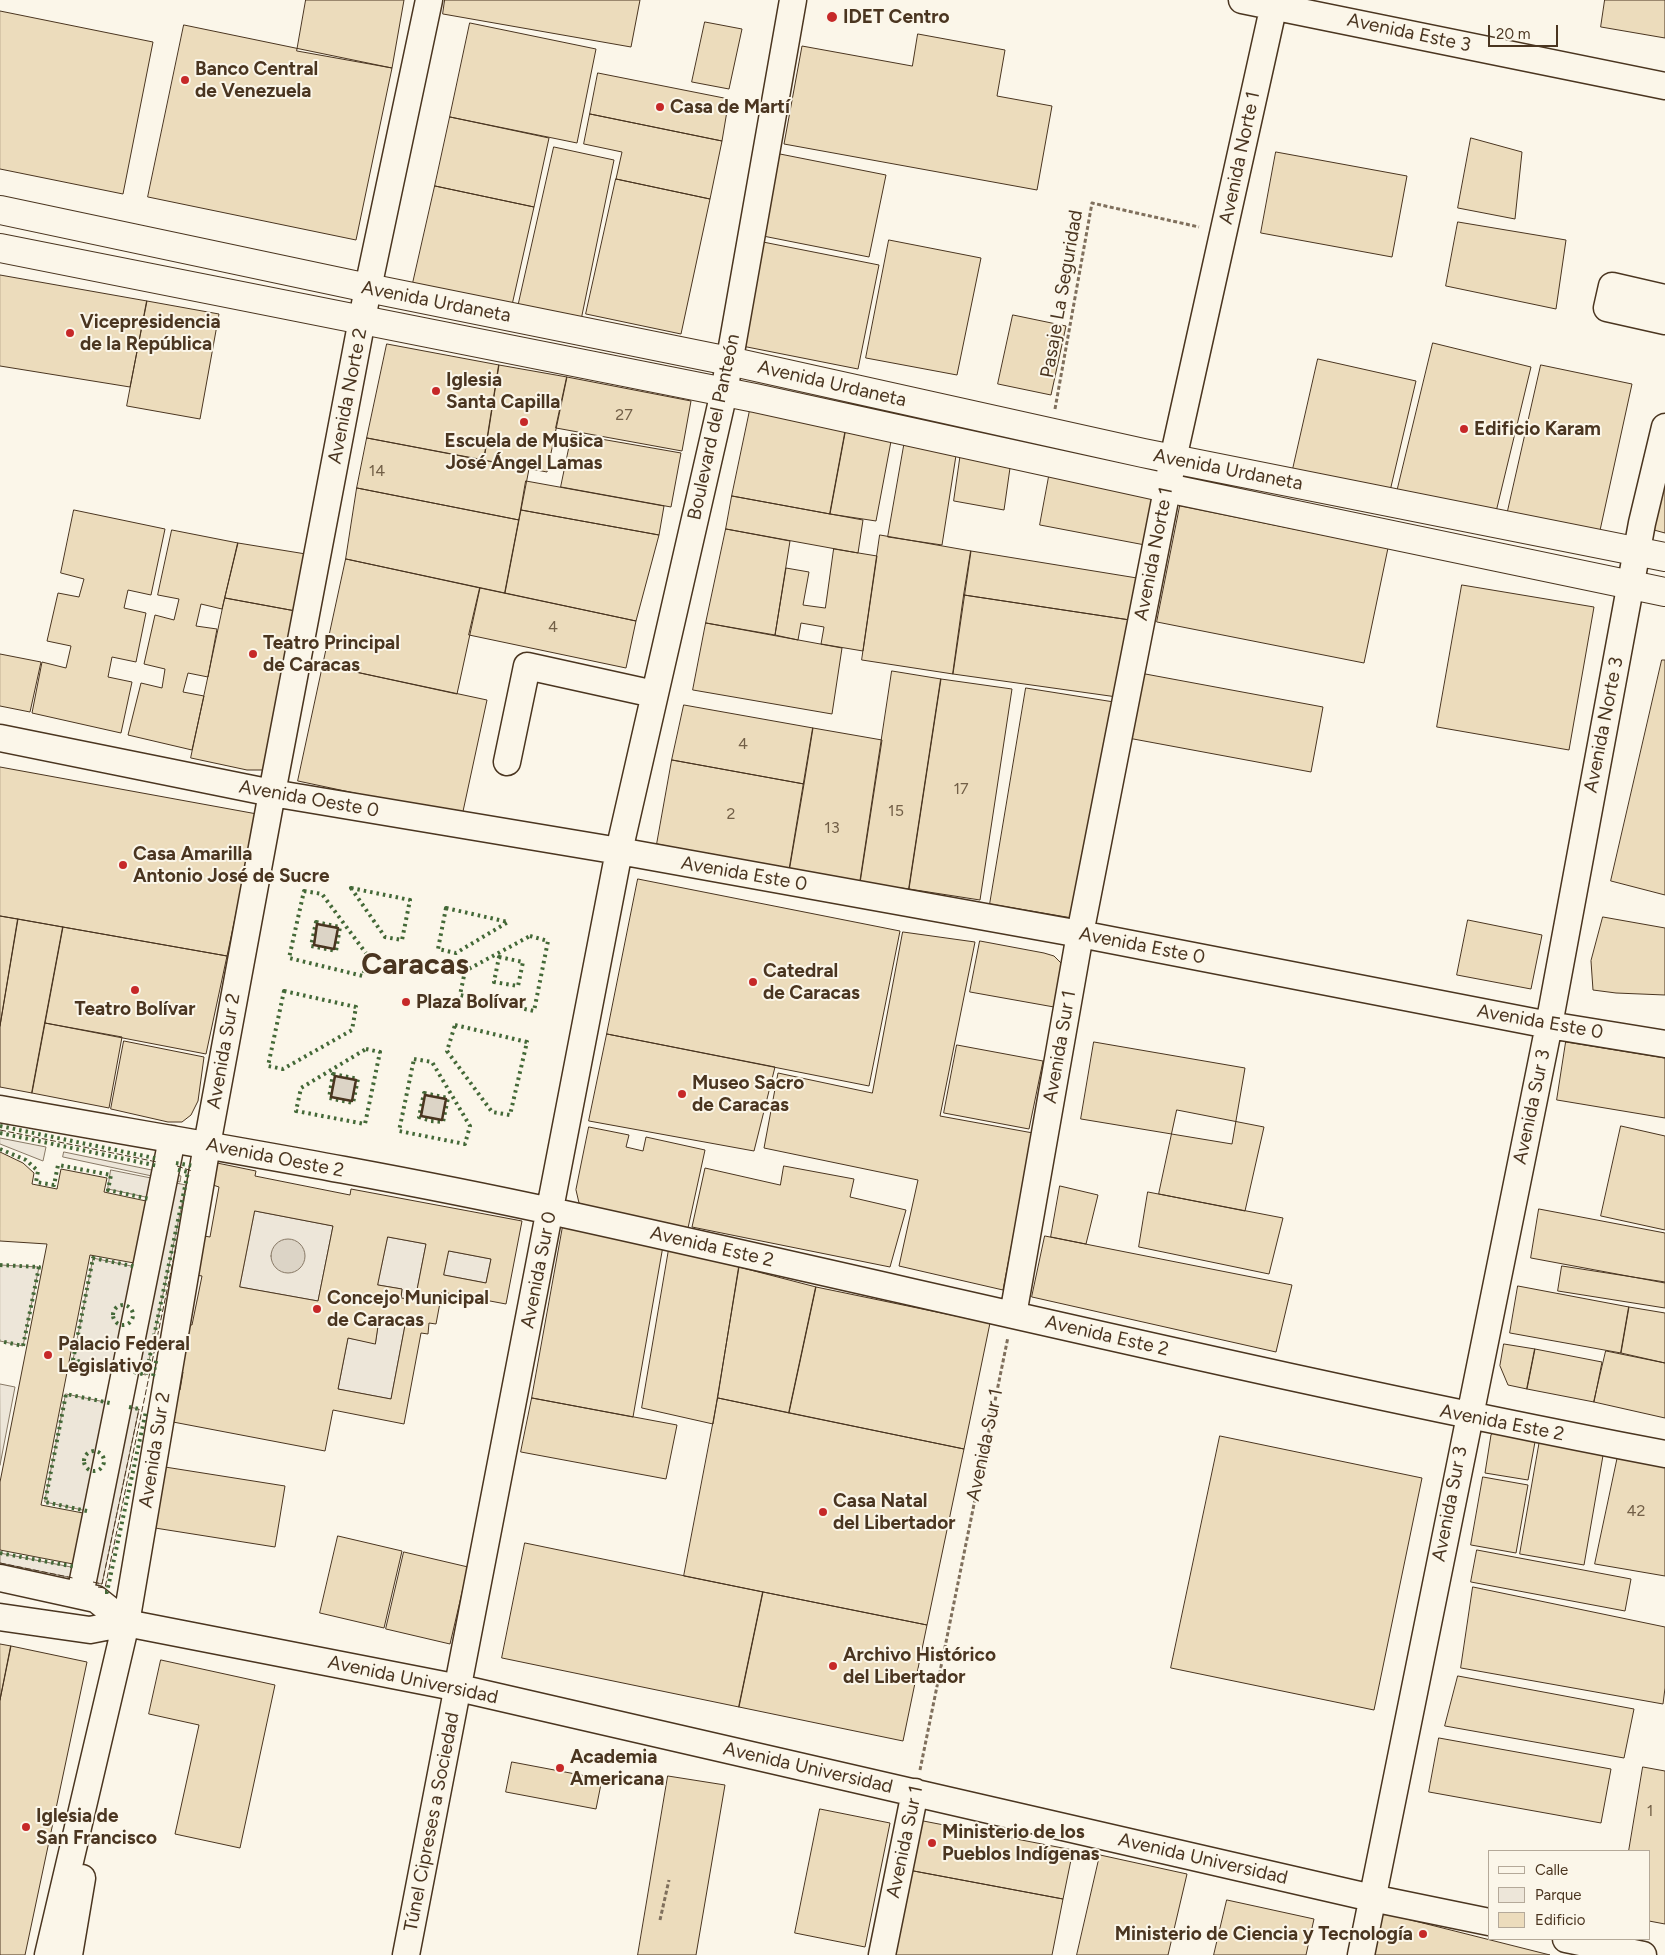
<!DOCTYPE html>
<html>
<head>
<meta charset="utf-8">
<style>
  body { margin:0 }
  #map { position:relative; width:1665px; height:1955px; overflow:hidden; background:#fbf6e9; font-family:Figtree,sans-serif }
  canvas { display:block }
  .legend { position:absolute; left:1488px; top:1850px; width:162px; height:90px; box-sizing:border-box; background:#fbf6e9; border:1px solid #b4a999; margin:0; padding:6px 9px; list-style:none; font-size:15px; color:#4a3520 }
  .legend li { display:flex; align-items:center; gap:10px; height:25px }
  .legend b { width:25px; border:1px solid #b4a999 }
  .scale { position:absolute; left:1488px; top:25px; width:70px; height:22px; box-sizing:border-box; border:2px solid #4a3520; border-top:0; padding-left:6px; font-size:15px; line-height:18px; white-space:nowrap; color:#4a3520; -webkit-text-stroke:4px #fbf6e9; paint-order:stroke }
</style>
</head>
<body>
<div id="map">
<canvas width="1665" height="1955"></canvas>
<ul class="legend">
<li><b style="height:6px;background:#fbf6e9"></b>Calle</li>
<li><b style="height:14px;background:#ede6d9"></b>Parque</li>
<li><b style="height:14px;background:#ecdcbc"></b>Edificio</li>
</ul>
<div class="scale">20 m</div>
</div>
<script>
const g = document.querySelector('canvas').getContext('2d');
g.lineJoin = 'round';
function paint(path, color) {
  g.fillStyle = color;
  g.fill(path, 'evenodd');
}
function trace(path, color, width, dash) {
  g.strokeStyle = color;
  g.lineWidth = width;
  g.lineCap = dash ? 'butt' : 'round';
  g.setLineDash(dash || []);
  g.stroke(path);
}
function drawText(font, color, halo, rows, align = 'center') {
  g.font = font + ' Figtree,sans-serif';
  g.lineWidth = 4;
  g.setLineDash([]);
  g.textBaseline = 'middle';
  g.strokeStyle = halo;
  g.fillStyle = color;
  for (const [text, x, y, turn = 0] of rows) {
    g.save();
    g.translate(x, y);
    g.rotate((+turn || 0) * Math.PI / 180);
    g.textAlign = isNaN(turn) ? turn : align;
    if (halo) g.strokeText(text, 0, 0);
    g.fillText(text, 0, 0);
    g.restore();
  }
}
const green = new Path2D(`
  M 0,1138 L 46,1147 L 43,1161 L 0,1144 Z
  M 64,1152 L 181,1176 L 180,1182 L 63,1157 Z
  M 111,1170 L 186,1185 L 146,1375 L 73,1360 L 93,1258 L 136,1267 L 150,1198 L 108,1189 Z
  M 255,1211 L 333,1226 L 318,1301 L 240,1287 Z
  M 388,1237 L 426,1244 L 415,1300 L 401,1298 L 402,1289 L 378,1285 Z
  M 449,1251 L 491,1259 L 486,1283 L 444,1275 Z
  M 0,1265 L 39,1267 L 23,1346 L 0,1341 Z
  M 380,1315 L 406,1320 L 391,1399 L 338,1389 L 348,1338 L 375,1343 Z
  M 0,1384 L 15,1387 L 0,1465 Z
  M 66,1394 L 139,1409 L 102,1584 L 0,1563 L 0,1553 L 76,1568 L 87,1511 L 45,1502 Z`);
paint(green, '#ede6d9');
trace(green, '#887966', 1);
const water = new Path2D(`
  M 317,924 L 338,928 L 334,949 L 314,945 Z
  M 335,1076 L 356,1080 L 352,1101 L 331,1097 Z
  M 425,1095 L 446,1099 L 442,1120 L 421,1116 Z
  M271 1256a17 17 0 1 1 34 0a17 17 0 1 1-34 0Z`);
paint(water, '#dcd4c6');
trace(water, '#887966', 1);
const building = new Path2D(`
  M 306,0 L 404,0 L 392,68 L 297,51 Z
  M 445,0 L 640,0 L 631,47 L 443,14 Z
  M 1605,0 L 1665,0 L 1665,38 L 1601,27 Z
  M 0,11 L 153,42 L 123,194 L 0,169 Z
  M 705,22 L 742,29 L 729,89 L 692,82 Z
  M 470,23 L 596,49 L 577,143 L 450,117 Z
  M 184,25 L 392,68 L 356,240 L 148,197 Z
  M 918,34 L 1005,50 L 997,96 L 1052,106 L 1037,190 L 784,144 L 802,46 L 912,66 Z
  M 598,73 L 729,99 L 722,141 L 590,114 Z
  M 590,114 L 722,141 L 710,199 L 616,179 L 622,152 L 584,144 Z
  M 450,117 L 549,138 L 534,207 L 435,186 Z
  M 1471,138 L 1522,152 L 1515,219 L 1458,208 Z
  M 554,147 L 614,160 L 581,320 L 518,307 Z
  M 1276,152 L 1407,176 L 1392,257 L 1261,233 Z
  M 780,154 L 886,175 L 869,257 L 763,236 Z
  M 616,179 L 710,199 L 681,334 L 586,314 Z
  M 435,186 L 534,207 L 512,305 L 413,283 Z
  M 1458,222 L 1566,240 L 1556,309 L 1446,286 Z
  M 889,240 L 981,258 L 957,375 L 866,358 Z
  M 763,242 L 879,265 L 858,369 L 742,346 Z
  M 0,275 L 147,301 L 130,387 L 0,366 Z
  M 147,301 L 219,314 L 200,419 L 127,406 Z
  M 1013,315 L 1066,326 L 1051,395 L 998,384 Z
  M 1433,343 L 1531,367 L 1495,516 L 1397,492 Z
  M 387,344 L 499,365 L 484,460 L 367,438 Z
  M 1318,359 L 1416,381 L 1390,491 L 1293,469 Z
  M 499,365 L 567,377 L 547,472 L 484,460 Z
  M 1541,365 L 1632,384 L 1599,535 L 1507,515 Z
  M 567,377 L 691,401 L 682,451 L 556,428 Z
  M 750,410 L 846,428 L 830,514 L 732,496 Z
  M 846,428 L 892,436 L 876,521 L 830,514 Z
  M 572,434 L 681,453 L 671,507 L 561,487 Z
  M 367,438 L 529,469 L 519,520 L 357,488 Z
  M 905,440 L 957,449 L 942,545 L 888,537 Z
  M 961,452 L 1011,461 L 1004,510 L 954,501 Z
  M 1050,471 L 1153,493 L 1145,545 L 1040,525 Z
  M 526,481 L 664,506 L 659,535 L 521,510 Z
  M 1665,481 L 1665,533 L 1654,530 Z
  M 357,488 L 519,520 L 505,593 L 346,559 Z
  M 732,496 L 863,520 L 858,553 L 726,529 Z
  M 1180,506 L 1388,548 L 1364,663 L 1157,622 Z
  M 74,510 L 165,529 L 151,595 L 128,590 L 124,608 L 146,613 L 136,662 L 112,657 L 108,677 L 132,682 L 121,733 L 32,713 L 42,662 L 66,668 L 71,646 L 47,641 L 58,593 L 79,597 L 84,579 L 61,573 Z
  M 521,510 L 659,535 L 636,621 L 505,593 Z
  M 726,529 L 790,541 L 775,635 L 706,623 Z
  M 172,530 L 238,543 L 222,609 L 201,604 L 196,626 L 217,629 L 208,677 L 188,673 L 183,692 L 204,696 L 192,750 L 128,735 L 141,683 L 162,688 L 165,669 L 144,664 L 155,615 L 174,620 L 179,599 L 158,595 Z
  M 880,535 L 971,551 L 953,674 L 862,660 Z
  M 238,543 L 312,555 L 301,612 L 225,598 Z
  M 834,549 L 877,556 L 863,651 L 821,644 L 824,627 L 801,623 L 798,640 L 775,635 L 786,568 L 809,572 L 803,605 L 825,608 Z
  M 971,551 L 1137,578 L 1130,620 L 964,595 Z
  M 346,559 L 480,588 L 457,694 L 323,665 Z
  M 1462,585 L 1594,607 L 1569,750 L 1437,727 Z
  M 480,588 L 636,621 L 626,668 L 469,635 Z
  M 964,595 L 1130,620 L 1117,697 L 953,674 Z
  M 225,598 L 301,612 L 268,767 L 263,770 L 247,770 L 191,758 Z
  M 706,623 L 842,648 L 832,714 L 693,690 Z
  M 0,654 L 41,662 L 30,712 L 0,706 Z
  M 1662,660 L 1665,660 L 1665,895 L 1611,881 Z
  M 323,665 L 487,700 L 462,816 L 298,781 Z
  M 892,671 L 941,679 L 909,889 L 860,883 Z
  M 1140,673 L 1323,707 L 1311,772 L 1128,738 Z
  M 941,679 L 1012,689 L 980,900 L 909,889 Z
  M 1026,688 L 1114,702 L 1078,919 L 990,904 Z
  M 684,705 L 813,728 L 804,784 L 672,760 Z
  M 813,728 L 882,740 L 860,883 L 789,872 Z
  M 672,760 L 804,784 L 789,872 L 657,844 Z
  M 0,767 L 257,814 L 227,956 L 0,916 Z
  M 638,879 L 900,931 L 869,1086 L 607,1034 Z
  M 0,916 L 18,919 L 0,1026 Z
  M 1603,917 L 1665,928 L 1665,995 L 1616,993 L 1593,990 L 1591,961 Z
  M 18,919 L 63,927 L 32,1093 L 0,1087 L 0,1026 Z
  M 1468,920 L 1542,935 L 1531,989 L 1457,975 Z
  M 63,927 L 227,956 L 206,1054 L 45,1023 Z
  M 903,932 L 975,942 L 940,1116 L 1033,1133 L 1003,1290 L 899,1266 L 918,1180 L 764,1148 L 778,1073 L 872,1093 Z
  M 980,941 L 1044,953 L 1054,956 L 1063,965 L 1054,1007 L 970,992 Z
  M 45,1023 L 122,1037 L 109,1108 L 32,1093 Z
  M 607,1034 L 775,1067 L 754,1151 L 589,1121 Z
  M 124,1041 L 204,1057 L 198,1101 L 191,1115 L 182,1122 L 168,1122 L 111,1109 Z
  M 1094,1042 L 1245,1068 L 1232,1144 L 1081,1119 Z
  M 1566,1042 L 1665,1058 L 1665,1118 L 1557,1100 Z
  M 957,1045 L 1043,1061 L 1029,1129 L 944,1113 Z
  M 1177,1110 L 1264,1127 L 1245,1211 L 1159,1194 Z
  M 1621,1126 L 1665,1136 L 1665,1230 L 1601,1216 Z
  M 589,1127 L 629,1135 L 626,1147 L 643,1151 L 646,1137 L 705,1150 L 688,1228 L 602,1211 L 579,1203 L 576,1190 Z
  M 0,1152 L 23,1163 L 34,1173 L 32,1184 L 57,1189 L 61,1169 L 107,1178 L 104,1192 L 146,1201 L 134,1263 L 90,1255 L 41,1505 L 83,1513 L 73,1564 L 0,1550 L 0,1482 L 47,1244 L 0,1241 Z
  M 217,1163 L 256,1171 L 255,1176 L 350,1195 L 351,1189 L 522,1221 L 506,1304 L 442,1292 L 436,1324 L 429,1323 L 428,1334 L 421,1333 L 404,1424 L 333,1410 L 325,1451 L 173,1422 L 176,1407 L 170,1406 L 174,1388 L 180,1390 L 183,1372 L 177,1371 L 182,1350 L 187,1351 L 189,1339 L 184,1338 L 186,1324 L 192,1325 L 202,1276 L 196,1275 L 204,1236 L 210,1237 L 219,1187 L 213,1185 ZM 255,1211 L 333,1226 L 318,1301 L 240,1287 ZM 388,1237 L 426,1244 L 415,1300 L 401,1298 L 402,1289 L 378,1285 ZM 449,1251 L 491,1259 L 486,1283 L 444,1275 ZM 380,1315 L 406,1320 L 391,1399 L 338,1389 L 348,1338 L 375,1344 Z
  M 784,1166 L 854,1179 L 850,1197 L 906,1210 L 890,1267 L 692,1227 L 705,1168 L 780,1185 Z
  M 1060,1186 L 1098,1195 L 1086,1244 L 1051,1237 Z
  M 1148,1192 L 1283,1218 L 1269,1274 L 1139,1247 Z
  M 1539,1209 L 1665,1233 L 1665,1283 L 1531,1258 Z
  M 563,1226 L 663,1246 L 633,1417 L 532,1398 Z
  M 1045,1236 L 1292,1285 L 1276,1352 L 1032,1297 Z
  M 669,1249 L 739,1267 L 713,1424 L 642,1408 Z
  M 1562,1266 L 1665,1282 L 1665,1308 L 1558,1291 Z
  M 739,1267 L 816,1287 L 789,1413 L 718,1398 Z
  M 1518,1286 L 1629,1307 L 1621,1353 L 1510,1333 Z
  M 816,1287 L 990,1323 L 964,1449 L 789,1413 Z
  M 1629,1307 L 1665,1313 L 1665,1363 L 1621,1353 Z
  M 1504,1344 L 1535,1349 L 1527,1389 L 1508,1385 L 1500,1366 Z
  M 1535,1349 L 1602,1362 L 1594,1402 L 1527,1389 Z
  M 1606,1351 L 1665,1363 L 1665,1418 L 1594,1402 Z
  M 532,1398 L 677,1425 L 666,1479 L 521,1452 Z
  M 718,1398 L 964,1449 L 927,1625 L 684,1576 Z
  M 1501,1428 L 1537,1431 L 1528,1480 L 1485,1473 L 1491,1435 Z
  M 1541,1434 L 1605,1444 L 1584,1565 L 1520,1554 Z
  M 1220,1436 L 1422,1478 L 1374,1710 L 1171,1668 Z
  M 1619,1451 L 1665,1459 L 1665,1576 L 1595,1564 Z
  M 165,1467 L 285,1486 L 275,1547 L 155,1528 Z
  M 1483,1477 L 1528,1485 L 1516,1553 L 1471,1545 Z
  M 338,1536 L 402,1551 L 384,1628 L 320,1613 Z
  M 525,1543 L 763,1592 L 739,1707 L 502,1658 Z
  M 1477,1550 L 1631,1579 L 1625,1611 L 1471,1582 Z
  M 404,1552 L 468,1567 L 450,1644 L 386,1629 Z
  M 1473,1587 L 1665,1627 L 1665,1688 L 1663,1704 L 1461,1668 Z
  M 763,1592 L 927,1625 L 903,1741 L 739,1707 Z
  M 0,1644 L 11,1646 L 0,1700 Z
  M 11,1646 L 87,1662 L 25,1955 L 0,1955 L 0,1700 Z
  M 161,1660 L 275,1685 L 240,1848 L 175,1834 L 199,1725 L 149,1714 Z
  M 1458,1676 L 1634,1709 L 1624,1758 L 1445,1726 Z
  M 1439,1738 L 1611,1769 L 1601,1823 L 1429,1792 Z
  M 512,1762 L 602,1779 L 596,1809 L 506,1792 Z
  M 1643,1767 L 1665,1771 L 1665,1924 L 1649,1921 L 1649,1851 L 1629,1851 Z
  M 668,1776 L 725,1785 L 696,1955 L 638,1955 Z
  M 820,1809 L 890,1823 L 865,1947 L 795,1933 Z
  M 913,1819 L 1073,1850 L 1063,1899 L 903,1869 Z
  M 1100,1855 L 1187,1874 L 1168,1955 L 1077,1955 Z
  M 903,1869 L 1063,1899 L 1052,1955 L 886,1955 Z
  M 1227,1900 L 1314,1919 L 1306,1955 L 1214,1955 Z
  M 1383,1913 L 1550,1955 L 1375,1955 Z`);
paint(building, '#ecdcbc');
trace(building, '#4a3520', 1);
const minor = new Path2D(`
  M 1242,0 L 1665,86
  M 1665,298 L 1612,286 L 1607,308 L 1665,321
  M 0,738 L 272,793 L 619,851 L 1080,934 L 1549,1025 L 1665,1044
  M 507,762 L 527,666 L 654,694
  M 0,1109 C 185,1142 371,1172 555,1212 C 925,1293 1293,1383 1665,1454
  M 1013,1315 L 1080,934 L 1173,459 L 1275,0
  M 0,1578 L 96,1599 L 126,1623
  M 80,1595 L 172,1139
  M 0,1617 L 90,1630 L 126,1623 L 459,1688 L 1372,1898 L 1489,1922
  M 1566,1939 L 1643,1955
  M 48,1955 L 126,1623 L 207,1145 L 272,793 L 368,288 L 429,0
  M 69,1955 L 82,1878
  M 406,1955 L 619,851 L 724,392 L 793,0
  M 882,1955 L 915,1792
  M 1361,1955 L 1549,1025 L 1642,523 L 1665,427`);
const major = new Path2D(`
  M 0,210 L 368,288 L 729,361 L 1143,453 L 1665,557
  M 0,248 L 755,398 L 1167,488 L 1665,592`);
trace(minor, '#4a3520', 29);
trace(major, '#4a3520', 30);
trace(new Path2D(`
  M 1055,409 L 1092,203 L 1199,227
  M 920,1770 L 1008,1337
  M 660,1920 L 669,1880`), '#7f6f5c', 3, [4, 2.5]);
trace(minor, '#fbf6e9', 26);
trace(major, '#fbf6e9', 28);
trace(new Path2D(`
  M 351,888 L 410,900 L 402,940 L 385,937 Z
  M 304,891 L 322,894 L 368,956 L 363,976 L 289,958 Z
  M 446,908 L 508,922 L 456,953 L 438,949 Z
  M 316,922 L 340,927 L 336,951 L 311,946 Z
  M 530,936 L 548,941 L 534,1011 L 460,995 L 465,971 Z
  M 499,957 L 523,962 L 518,986 L 494,982 Z
  M 284,991 L 356,1007 L 352,1030 L 283,1069 L 268,1066 Z
  M 455,1025 L 527,1042 L 510,1115 L 492,1112 L 447,1051 Z
  M 366,1049 L 380,1052 L 365,1124 L 296,1111 L 301,1088 Z
  M 414,1059 L 432,1062 L 470,1126 L 465,1144 L 399,1131 Z
  M 333,1074 L 358,1079 L 353,1103 L 329,1098 Z
  M 424,1093 L 448,1098 L 443,1122 L 431,1121 L 419,1117 Z
  M 0,1126 L 159,1159
  M 0,1133 L 158,1166
  M 0,1149 L 26,1160 L 38,1171 L 36,1182 L 54,1185 L 58,1165 L 111,1175 L 108,1190 L 150,1199
  M 176,1163 L 194,1166
  M 0,1265 L 39,1267 L 23,1346 L 0,1341
  M113 1315a10 10 0 1 1 20 0a10 10 0 1 1-20 0Z
  M 118,1369 L 73,1360 L 93,1258 L 137,1267
  M 134,1372 L 146,1375 L 188,1172 L 175,1169
  M 153,1376 L 157,1357
  M 129,1407 L 139,1409
  M84 1461a10 10 0 1 1 20 0a10 10 0 1 1-20 0Z
  M 87,1511 L 45,1502 L 66,1394 L 110,1403
  M 0,1553 L 76,1567
  M 105,1592 L 107,1592 L 146,1411`), '#436837', 4, [2.5, 4]);
trace(new Path2D(`
  M 0,1130 L 157,1162
  M 177,1166 L 192,1171
  M 0,1563 L 73,1578
  M 93,1582 L 102,1584 L 139,1409
  M 98,1587 L 105,1588 L 176,1247`), '#4a3520', 1, [6, 2.5]);
trace(new Path2D(`
  M 317,924 L 338,928 L 334,949 L 314,945 Z
  M 335,1076 L 356,1080 L 352,1101 L 331,1097 Z
  M 425,1095 L 446,1099 L 442,1120 L 421,1116 Z`), '#4a3520', 2.5);
for (const [x, y, r, color] of [
  [832,17,6,"#c62828"],
  [185,80,5,"#c62828"],
  [660,107,5,"#c62828"],
  [70,333,5,"#c62828"],
  [436,391,5,"#c62828"],
  [524,422,5,"#c62828"],
  [1464,429,5,"#c62828"],
  [253,654,5,"#c62828"],
  [123,865,5,"#c62828"],
  [753,982,5,"#c62828"],
  [135,990,5,"#c62828"],
  [406,1002,5,"#c62828"],
  [682,1094,5,"#c62828"],
  [317,1309,5,"#c62828"],
  [48,1355,5,"#c62828"],
  [823,1512,5,"#c62828"],
  [833,1666,5,"#c62828"],
  [560,1768,5,"#c62828"],
  [26,1827,5,"#c62828"],
  [932,1843,5,"#c62828"],
  [1423,1934,5,"#c62828"]
]) {
  const dot = new Path2D();
  dot.arc(x, y, r, 0, 2 * Math.PI);
  g.fillStyle = color;
  g.fill(dot);
  trace(dot, '#fbf6e9', 2);
}
drawText('16px', '#725f47', null, [
  ["27",624,415],
  ["14",377,471],
  ["4",553,627],
  ["4",743,744],
  ["17",961,789],
  ["15",896,811],
  ["2",731,814],
  ["13",832,828],
  ["42",1636,1511],
  ["1",1650,1811]
]);
drawText('bold 19px', '#4a3520', '#fbf6e9', [
  ["IDET Centro",843,17],
  ["Banco Central",195,69],
  ["de Venezuela",195,91],
  ["Casa de Martí",670,107],
  ["Vicepresidencia",80,322],
  ["de la República",80,344],
  ["Iglesia",446,380],
  ["Santa Capilla",446,402],
  ["Edificio Karam",1474,429],
  ["Escuela de Musica",524,441,"center"],
  ["José Ángel Lamas",524,463,"center"],
  ["Teatro Principal",263,643],
  ["de Caracas",263,665],
  ["Casa Amarilla",133,854],
  ["Antonio José de Sucre",133,876],
  ["Catedral",763,971],
  ["de Caracas",763,993],
  ["Plaza Bolívar",416,1002],
  ["Teatro Bolívar",135,1009,"center"],
  ["Museo Sacro",692,1083],
  ["de Caracas",692,1105],
  ["Concejo Municipal",327,1298],
  ["de Caracas",327,1320],
  ["Palacio Federal",58,1344],
  ["Legislativo",58,1366],
  ["Casa Natal",833,1501],
  ["del Libertador",833,1523],
  ["Archivo Histórico",843,1655],
  ["del Libertador",843,1677],
  ["Academia",570,1757],
  ["Americana",570,1779],
  ["Iglesia de",36,1816],
  ["San Francisco",36,1838],
  ["Ministerio de los",942,1832],
  ["Pueblos Indígenas",942,1854],
  ["Ministerio de Ciencia y Tecnología",1413,1934,"right"]
], 'left');
drawText('19px', '#4a3520', '#fbf6e9', [
  ["Avenida Este 3",1409,33,12],
  ["Avenida Norte 1",1240,158,-78],
  ["Pasaje La Seguridad",1062,294,-80],
  ["Avenida Urdaneta",436,302,11],
  ["Avenida Urdaneta",832,384,13],
  ["Avenida Norte 2",348,396,-79],
  ["Boulevard del Panteón",714,427,-78],
  ["Avenida Urdaneta",1228,470,11],
  ["Avenida Norte 1",1154,554,-79],
  ["Avenida Norte 3",1604,725,-79],
  ["Avenida Oeste 0",309,799,10],
  ["Avenida Este 0",744,874,10],
  ["Avenida Este 0",1142,946,11],
  ["Avenida Este 0",1540,1022,10],
  ["Avenida Sur 1",1060,1047,-80],
  ["Avenida Sur 2",224,1051,-80],
  ["Avenida Sur 3",1532,1107,-78],
  ["Avenida Oeste 2",275,1158,11],
  ["Avenida Este 2",712,1247,13],
  ["Avenida Sur 0",539,1270,-79],
  ["Avenida Este 2",1107,1336,13],
  ["Avenida Este 2",1502,1423,11],
  ["Avenida Sur 1",985,1445,-78],
  ["Avenida Sur 2",155,1450,-81],
  ["Avenida Sur 3",1450,1504,-79],
  ["Avenida Universidad",413,1680,12],
  ["Avenida Universidad",808,1768,13],
  ["Túnel Cipreses a Sociedad",432,1822,-79],
  ["Avenida Sur 1",905,1842,-78],
  ["Avenida Universidad",1203,1859,13]
]);
drawText('bold 29px', '#4a3520', '#fbf6e9', [
  ["Caracas",415,966]
]);
</script>
</body>
</html>
